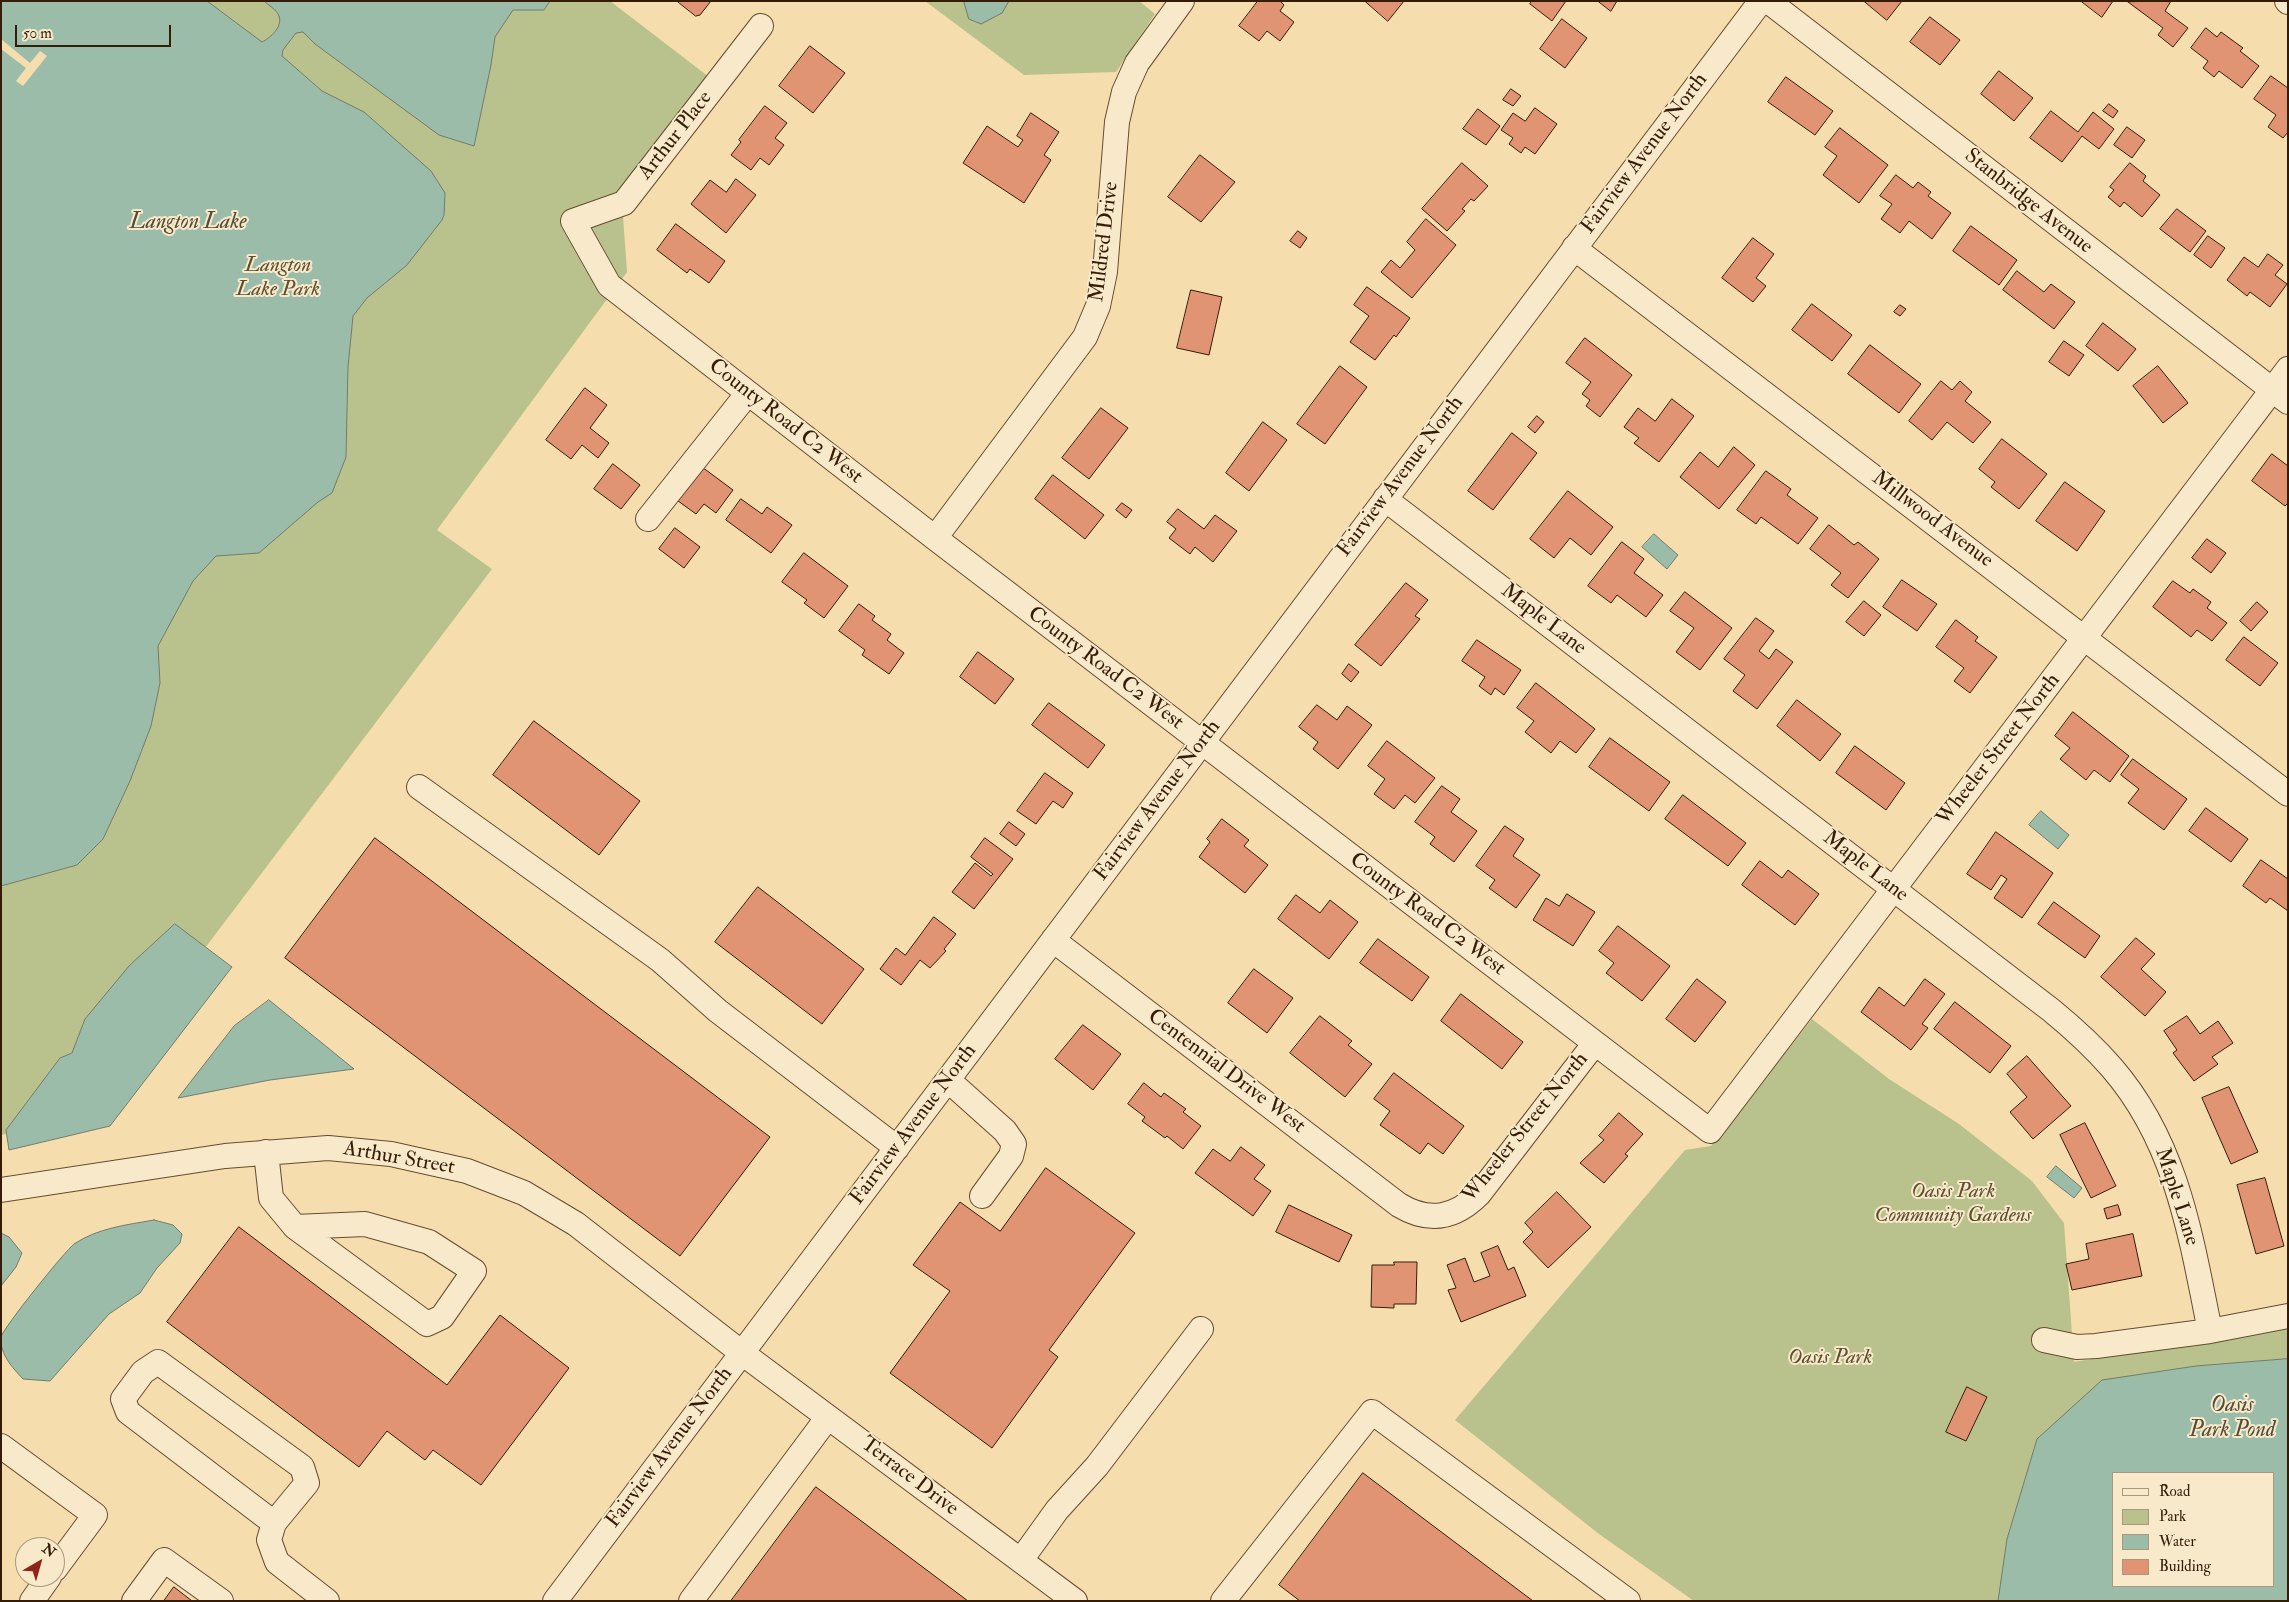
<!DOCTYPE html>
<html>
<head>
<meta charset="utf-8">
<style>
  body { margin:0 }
  #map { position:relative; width:2289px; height:1602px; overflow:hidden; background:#f5ddad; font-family:"IM FELL Double Pica",serif }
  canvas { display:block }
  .frame { position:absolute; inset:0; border:2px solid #351c07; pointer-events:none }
  .legend { position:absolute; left:2112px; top:1472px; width:162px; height:115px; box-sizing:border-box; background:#f8e9ca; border:1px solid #aa977c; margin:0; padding:6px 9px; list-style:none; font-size:15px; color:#351c07 }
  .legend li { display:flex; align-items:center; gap:10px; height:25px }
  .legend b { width:25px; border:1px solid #aa977c }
  .north { position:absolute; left:15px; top:1537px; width:50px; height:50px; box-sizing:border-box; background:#f8e9ca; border:1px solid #aa977c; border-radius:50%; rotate:38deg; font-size:14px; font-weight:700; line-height:20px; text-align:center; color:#351c07 }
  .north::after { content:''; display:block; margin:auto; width:18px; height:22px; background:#8f2418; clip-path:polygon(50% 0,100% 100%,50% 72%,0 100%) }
  .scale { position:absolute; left:15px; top:25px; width:156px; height:22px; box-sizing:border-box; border:2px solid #351c07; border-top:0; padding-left:6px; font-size:15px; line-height:18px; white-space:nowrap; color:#351c07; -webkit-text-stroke:4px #f8e9ca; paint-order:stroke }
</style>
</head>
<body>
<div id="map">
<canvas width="2289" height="1602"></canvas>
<div class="frame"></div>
<ul class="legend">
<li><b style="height:6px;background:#f8e9ca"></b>Road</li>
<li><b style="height:14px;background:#b9c28c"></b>Park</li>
<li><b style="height:14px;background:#9cbcaa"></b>Water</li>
<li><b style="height:14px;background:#e19473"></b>Building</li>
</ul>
<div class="north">N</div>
<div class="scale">50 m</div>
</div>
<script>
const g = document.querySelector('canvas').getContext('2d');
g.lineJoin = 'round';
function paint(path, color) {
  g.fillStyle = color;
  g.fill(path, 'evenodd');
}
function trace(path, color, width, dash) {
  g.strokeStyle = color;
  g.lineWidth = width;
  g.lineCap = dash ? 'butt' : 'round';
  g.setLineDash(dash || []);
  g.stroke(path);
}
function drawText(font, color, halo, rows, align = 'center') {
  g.font = font + ' "IM FELL Double Pica",serif';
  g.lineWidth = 4;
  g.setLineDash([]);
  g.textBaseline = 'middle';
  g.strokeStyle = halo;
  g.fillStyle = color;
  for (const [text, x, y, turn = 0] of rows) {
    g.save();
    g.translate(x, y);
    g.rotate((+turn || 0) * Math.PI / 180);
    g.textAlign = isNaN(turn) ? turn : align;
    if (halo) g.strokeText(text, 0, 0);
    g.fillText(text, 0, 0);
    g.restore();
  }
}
paint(new Path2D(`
  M 1,1 L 610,1 L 709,77 L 621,188 L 627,272 L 437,530 L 492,569 L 77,1117 L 1,1135 Z
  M 925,1 L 1139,1 L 1155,14 L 1116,72 L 1024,75 Z
  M 1812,1019 L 1889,1079 L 1959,1124 L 2032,1181 L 2064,1223 L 2074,1362 L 2288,1325 L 2288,1601 L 1694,1601 L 1599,1534 L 1455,1420 L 1685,1150 L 1711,1146 ZM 2113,1473 L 2273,1473 L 2273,1586 L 2113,1586 Z`), '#b9c28c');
const water = new Path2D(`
  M 1,1 L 207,1 L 262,42 C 270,38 283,27 279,16 C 277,10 268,5 264,1 L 550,1 L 544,10 L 513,10 L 495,37 L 491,65 L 474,146 L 439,135 L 315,44 L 303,32 L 296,33 L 283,50 L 282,56 L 322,91 L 364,112 L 431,171 L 445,193 L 444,215 L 442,220 L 407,265 L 367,298 L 353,316 L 348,367 L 346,457 L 332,493 L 318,502 L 259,553 L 216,556 L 193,581 L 158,646 L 160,683 L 151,726 L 130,781 L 103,839 L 77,865 L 1,886 Z
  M 964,1 L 1009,1 L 1002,13 L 981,24 L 969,19 Z
  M 1654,534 L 1678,555 L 1667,569 L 1642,547 Z
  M 2041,811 L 2069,835 L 2058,849 L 2029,825 Z
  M 175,924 L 232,967 L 110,1126 L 9,1150 L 6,1130 L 60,1058 L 72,1053 L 85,1019 L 129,966 Z
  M 269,1000 L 354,1069 L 270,1080 L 178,1098 L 234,1026 Z
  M 2056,1166 L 2082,1188 L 2074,1198 L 2047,1177 Z
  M 154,1220 L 173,1225 L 182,1234 L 180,1243 L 157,1268 L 140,1293 L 109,1314 L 50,1381 L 23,1379 C 12,1367 0,1355 1,1337 C 3,1328 65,1251 74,1244 C 98,1228 126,1225 154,1220 Z
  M 1,1233 L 9,1237 L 22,1253 L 16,1267 L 1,1286 Z
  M 2288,1359 L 2288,1601 L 1998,1601 L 2007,1539 L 2037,1439 L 2102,1380 L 2196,1366 ZM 2113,1473 L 2273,1473 L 2273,1586 L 2113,1586 Z`);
paint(water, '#9cbcaa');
trace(water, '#737c69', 1);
paint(new Path2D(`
  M 1,39 L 30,63 L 40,51 L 47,56 L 23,86 L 16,81 L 26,68 L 1,49 Z`), '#f5ddad');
const building = new Path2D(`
  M 677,1 L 711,1 L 700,15 L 696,16 Z
  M 1258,1 L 1280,1 L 1284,5 L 1280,11 L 1294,22 L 1280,41 L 1267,31 L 1259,41 L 1239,26 Z
  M 1365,1 L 1404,1 L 1388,21 Z
  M 1532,1 L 1566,1 L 1552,21 L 1530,4 Z
  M 1598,1 L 1617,1 L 1611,11 Z
  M 1864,1 L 1902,1 L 1887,20 Z
  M 2081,1 L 2113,1 L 2102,17 Z
  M 2171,1 L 2165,11 L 2188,28 L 2173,47 L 2158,35 L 2163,28 L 2128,2 Z
  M 1930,17 L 1960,40 L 1940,65 L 1910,42 Z
  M 1562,19 L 1587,38 L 1565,68 L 1540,49 Z
  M 2206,28 L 2217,37 L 2221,32 L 2243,48 L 2240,51 L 2259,66 L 2242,88 L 2219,71 L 2214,77 L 2203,68 L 2208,61 L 2191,48 Z
  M 810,46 L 845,73 L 813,113 L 779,86 Z
  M 1999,71 L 2033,98 L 2014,121 L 1981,94 Z
  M 2271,76 L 2288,88 L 2288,132 L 2283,138 L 2268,127 L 2276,115 L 2254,99 Z
  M 1786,77 L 1833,111 L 1815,135 L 1768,102 Z
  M 1511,89 L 1521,96 L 1513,106 L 1503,100 Z
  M 2109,104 L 2118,111 L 2113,118 L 2103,111 Z
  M 765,106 L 787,123 L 775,138 L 784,145 L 769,165 L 760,158 L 751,170 L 731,155 L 741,142 L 739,140 Z
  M 1535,108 L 1557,124 L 1535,154 L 1525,147 L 1521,153 L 1509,144 L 1513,138 L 1501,130 L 1513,113 L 1525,121 Z
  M 1478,109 L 1500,126 L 1486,145 L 1463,129 Z
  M 2051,111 L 2078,132 L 2093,112 L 2114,129 L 2099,149 L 2082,136 L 2062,162 L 2030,138 Z
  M 1031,113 L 1059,132 L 1044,155 L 1051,160 L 1024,203 L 963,163 L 987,126 L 1018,147 L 1023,140 L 1017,136 Z
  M 2127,127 L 2145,140 L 2132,158 L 2114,145 Z
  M 1840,128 L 1888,165 L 1859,203 L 1823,175 L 1837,156 L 1825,147 Z
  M 1200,155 L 1235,182 L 1201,222 L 1168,197 Z
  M 1462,163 L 1488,186 L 1474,201 L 1471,199 L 1462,209 L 1465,211 L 1447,231 L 1422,209 Z
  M 2130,163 L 2146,176 L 2143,181 L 2160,195 L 2142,217 L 2124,202 L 2120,207 L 2108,197 L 2114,190 L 2110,187 Z
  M 1896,175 L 1913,188 L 1918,182 L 1931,192 L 1928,196 L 1951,213 L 1932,239 L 1909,221 L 1900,233 L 1881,219 L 1892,204 L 1880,196 Z
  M 736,179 L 756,195 L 726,233 L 691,204 L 710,180 L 726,192 Z
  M 2177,209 L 2206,231 L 2190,252 L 2160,229 Z
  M 1426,219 L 1456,245 L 1412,298 L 1381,272 L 1391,260 L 1400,268 L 1415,250 L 1407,242 Z
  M 676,224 L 725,261 L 709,283 L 690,269 L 687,273 L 657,250 Z
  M 1971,226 L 2017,260 L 1999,285 L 1953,251 Z
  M 1298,231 L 1307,238 L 1300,248 L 1290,241 Z
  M 2208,236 L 2225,248 L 2211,268 L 2194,255 Z
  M 1753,238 L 1774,254 L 1756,278 L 1766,286 L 1753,302 L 1722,278 Z
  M 2268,254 L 2283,265 L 2275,275 L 2287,284 L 2270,307 L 2250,292 L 2247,296 L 2227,280 L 2244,257 L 2258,267 Z
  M 2017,271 L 2044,292 L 2051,284 L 2075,302 L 2054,329 L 2003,290 Z
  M 1367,287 L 1410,318 L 1396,337 L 1394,335 L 1375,360 L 1350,342 L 1369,316 L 1354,305 Z
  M 1191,290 L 1222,297 L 1209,355 L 1177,348 Z
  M 1812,304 L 1852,335 L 1832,361 L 1792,330 Z
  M 1900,305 L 1906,309 L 1900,316 L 1894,312 Z
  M 2103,323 L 2136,349 L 2118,371 L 2086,346 Z
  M 1585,338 L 1632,375 L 1600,417 L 1586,406 L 1590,400 L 1582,394 L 1591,382 L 1566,363 Z
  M 2064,341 L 2084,355 L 2069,376 L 2049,362 Z
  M 1870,345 L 1921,384 L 1899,413 L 1848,374 Z
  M 1340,366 L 1367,387 L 1325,444 L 1297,424 Z
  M 2158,366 L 2188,403 L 2163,423 L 2133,386 Z
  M 1941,381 L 1952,390 L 1960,381 L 1972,392 L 1965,401 L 1991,422 L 1973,443 L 1947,422 L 1932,440 L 1909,421 Z
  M 585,388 L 607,405 L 590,428 L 609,443 L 598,458 L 582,445 L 571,459 L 546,440 Z
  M 1672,399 L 1694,416 L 1659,462 L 1634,443 L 1639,438 L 1624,427 L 1638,408 L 1655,421 Z
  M 1101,408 L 1128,428 L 1089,479 L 1062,458 Z
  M 1537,416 L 1544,422 L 1535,433 L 1528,427 Z
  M 1263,422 L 1287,440 L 1249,491 L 1226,473 Z
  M 1512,433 L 1537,453 L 1493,510 L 1468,491 Z
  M 2002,439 L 2047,474 L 2019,509 L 1991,487 L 1995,482 L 1979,469 Z
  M 1734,447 L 1755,465 L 1719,509 L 1680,477 L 1700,452 L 1718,467 Z
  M 2272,454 L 2288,466 L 2288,503 L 2285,506 L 2252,481 Z
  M 613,464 L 640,485 L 621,509 L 594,489 Z
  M 702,467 L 733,490 L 716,513 L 704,504 L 696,514 L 674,498 Z
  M 1766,471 L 1791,489 L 1787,495 L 1818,518 L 1798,544 L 1761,517 L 1756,524 L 1737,510 Z
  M 1053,475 L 1104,515 L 1085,539 L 1035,499 Z
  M 2065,482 L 2105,511 L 2077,551 L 2036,521 Z
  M 1568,491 L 1613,527 L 1591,555 L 1570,538 L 1554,558 L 1530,539 Z
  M 741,499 L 762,514 L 767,507 L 792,525 L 771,553 L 726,520 Z
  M 1122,503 L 1132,510 L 1126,518 L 1116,510 Z
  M 1178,509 L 1204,529 L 1215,515 L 1237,531 L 1213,562 L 1195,547 L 1190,554 L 1169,538 L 1176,529 L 1167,522 Z
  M 1829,525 L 1854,545 L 1858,542 L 1879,559 L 1848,598 L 1831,585 L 1841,573 L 1810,549 Z
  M 675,528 L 700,547 L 684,568 L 659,549 Z
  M 2207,539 L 2226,553 L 2211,573 L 2192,558 Z
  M 1622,542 L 1644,559 L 1634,573 L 1663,595 L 1646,617 L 1617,595 L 1611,603 L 1588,586 Z
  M 804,553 L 848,586 L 824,618 L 804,603 L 807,600 L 782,582 Z
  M 1902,580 L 1937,604 L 1917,631 L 1883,607 Z
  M 2173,581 L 2190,593 L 2193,589 L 2211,602 L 2207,608 L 2227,623 L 2212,641 L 2197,630 L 2191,637 L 2153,607 Z
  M 1406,583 L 1428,600 L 1415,616 L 1420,619 L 1381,666 L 1355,645 Z
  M 1685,592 L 1732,628 L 1700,670 L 1676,652 L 1694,628 L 1670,611 Z
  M 1864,601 L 1881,615 L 1864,636 L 1846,622 Z
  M 2257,602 L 2268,612 L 2251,631 L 2240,621 Z
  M 859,604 L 875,616 L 872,620 L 891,634 L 887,640 L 904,653 L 889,674 L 862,655 L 865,650 L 839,631 Z
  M 1756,618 L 1774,631 L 1759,651 L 1769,659 L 1776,649 L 1793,662 L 1757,709 L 1733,691 L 1745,675 L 1724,659 Z
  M 1956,620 L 1978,637 L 1975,641 L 1997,657 L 1970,693 L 1954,681 L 1964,668 L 1936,647 Z
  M 2244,637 L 2278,663 L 2260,686 L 2226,660 Z
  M 1477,640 L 1521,670 L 1504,695 L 1495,688 L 1491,695 L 1479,686 L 1485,677 L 1462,661 Z
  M 978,652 L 1014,679 L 995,704 L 960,677 Z
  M 1349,664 L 1359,672 L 1351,682 L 1342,674 Z
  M 1536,683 L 1595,729 L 1576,753 L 1560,741 L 1551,753 L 1525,732 L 1534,721 L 1517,708 Z
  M 1797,700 L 1841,734 L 1820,761 L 1777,726 Z
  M 1049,703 L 1105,745 L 1088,768 L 1032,725 Z
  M 1317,705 L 1337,720 L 1347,706 L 1372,725 L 1338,769 L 1313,749 L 1318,742 L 1299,727 Z
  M 2073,712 L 2129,756 L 2110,782 L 2094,770 L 2086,780 L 2060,759 L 2070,748 L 2055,736 Z
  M 534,721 L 640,801 L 599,855 L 493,775 Z
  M 1610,738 L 1670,782 L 1649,811 L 1589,767 Z
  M 1387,741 L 1435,778 L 1415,803 L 1405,795 L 1394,809 L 1374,794 L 1385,779 L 1368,766 Z
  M 1855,746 L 1905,783 L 1886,810 L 1836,773 Z
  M 2133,759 L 2187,799 L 2164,830 L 2128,803 L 2139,789 L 2121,775 Z
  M 1045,773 L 1073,793 L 1063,808 L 1053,801 L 1036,824 L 1017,811 Z
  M 1442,786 L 1460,799 L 1451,812 L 1477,831 L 1454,862 L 1430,844 L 1435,837 L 1415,822 Z
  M 1683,795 L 1746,843 L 1728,866 L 1665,819 Z
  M 2206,808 L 2248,839 L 2231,862 L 2189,831 Z
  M 1222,819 L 1249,840 L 1244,846 L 1268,865 L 1245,893 L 1199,857 L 1210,842 L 1207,839 Z
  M 1009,822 L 1025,834 L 1016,846 L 1000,834 Z
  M 1505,826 L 1524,839 L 1513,856 L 1540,875 L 1516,908 L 1489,888 L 1495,880 L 1476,866 Z
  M 1996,832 L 2053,873 L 2022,918 L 1994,898 L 2007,879 L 2001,875 L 1991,890 L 1967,874 Z
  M 375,838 L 770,1137 L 680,1256 L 285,958 Z
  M 985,838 L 1013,859 L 974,909 L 952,892 L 975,863 L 991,876 L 993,874 L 971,857 Z
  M 2261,860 L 2288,879 L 2288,911 L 2270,898 L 2266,903 L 2243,886 Z
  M 1760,861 L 1782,878 L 1788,870 L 1819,894 L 1795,925 L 1742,885 Z
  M 758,887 L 864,969 L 822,1024 L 715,942 Z
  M 1567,894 L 1595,912 L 1573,946 L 1533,920 L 1546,898 L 1559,906 Z
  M 1296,895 L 1320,913 L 1330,900 L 1358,922 L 1329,959 L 1278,919 Z
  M 2054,902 L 2100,936 L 2085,958 L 2038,924 Z
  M 934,917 L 956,934 L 944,949 L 946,951 L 930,968 L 920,960 L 901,985 L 880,969 L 896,948 L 905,955 Z
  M 1618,926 L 1670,966 L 1642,1001 L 1606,973 L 1614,963 L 1599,951 Z
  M 2136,938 L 2155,954 L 2141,969 L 2166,992 L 2145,1016 L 2101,977 Z
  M 1378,939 L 1429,977 L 1412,1001 L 1360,963 Z
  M 1254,969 L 1293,998 L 1267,1033 L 1228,1003 Z
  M 1697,979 L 1726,1002 L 1695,1042 L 1666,1019 Z
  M 1925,979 L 1945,994 L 1922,1024 L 1928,1028 L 1911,1050 L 1861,1012 L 1879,987 L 1904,1006 Z
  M 1461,994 L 1523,1042 L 1502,1069 L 1441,1021 Z
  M 1955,1002 L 2011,1046 L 1990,1073 L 1934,1029 Z
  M 1320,1016 L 1352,1041 L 1348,1045 L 1372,1064 L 1345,1097 L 1290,1053 Z
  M 2187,1016 L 2200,1034 L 2218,1021 L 2233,1043 L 2212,1057 L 2218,1064 L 2194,1081 L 2173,1053 L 2177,1050 L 2164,1031 Z
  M 1083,1025 L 1121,1054 L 1093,1090 L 1055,1059 Z
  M 2027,1056 L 2071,1106 L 2033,1139 L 2010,1112 L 2027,1097 L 2007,1074 Z
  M 1394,1073 L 1464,1126 L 1443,1154 L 1428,1143 L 1420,1154 L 1380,1125 L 1390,1111 L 1374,1099 Z
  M 1144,1083 L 1161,1097 L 1164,1093 L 1186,1109 L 1183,1112 L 1201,1126 L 1183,1149 L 1167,1136 L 1165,1138 L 1142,1121 L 1145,1117 L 1128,1104 Z
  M 2229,1087 L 2258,1152 L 2231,1164 L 2202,1098 Z
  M 1619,1113 L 1643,1134 L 1625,1154 L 1628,1156 L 1604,1183 L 1580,1163 L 1604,1140 L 1599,1136 Z
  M 2085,1123 L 2116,1186 L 2091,1198 L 2060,1135 Z
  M 1241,1147 L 1265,1165 L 1254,1179 L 1271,1191 L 1253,1216 L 1195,1173 L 1213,1149 L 1230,1161 Z
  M 1046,1168 L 1135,1233 L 1049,1350 L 1058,1357 L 992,1448 L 890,1373 L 950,1291 L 913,1265 L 960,1202 L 1000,1231 Z
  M 2265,1178 L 2284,1246 L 2256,1254 L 2237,1185 Z
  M 1557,1192 L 1591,1227 L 1548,1268 L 1523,1242 L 1533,1232 L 1525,1223 Z
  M 1289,1205 L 1352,1235 L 1339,1262 L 1276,1232 Z
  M 2118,1205 L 2121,1215 L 2107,1219 L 2104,1209 Z
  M 239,1227 L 447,1385 L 500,1315 L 569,1368 L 481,1485 L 433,1450 L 425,1460 L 387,1431 L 359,1467 L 167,1322 Z
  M 2133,1234 L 2142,1276 L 2072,1290 L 2066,1264 L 2089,1259 L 2086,1244 Z
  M 1498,1246 L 1508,1270 L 1514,1267 L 1526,1296 L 1461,1322 L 1448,1290 L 1456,1288 L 1447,1265 L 1465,1258 L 1474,1282 L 1490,1276 L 1481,1253 Z
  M 1394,1262 L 1417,1262 L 1416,1304 L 1394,1304 L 1394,1308 L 1371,1307 L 1372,1265 L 1394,1265 Z
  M 1967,1387 L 1987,1397 L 1966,1441 L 1946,1432 Z
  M 1363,1473 L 1533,1601 L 1300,1601 L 1279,1585 Z
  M 816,1487 L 968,1601 L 731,1601 Z
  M 174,1587 L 192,1601 L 164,1601 Z`);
paint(building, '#e19473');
trace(building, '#351c07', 1);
const minor = new Path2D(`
  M 1768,1 L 2288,402
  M 2287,1 L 2288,2
  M 761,26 L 624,203 L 573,221 L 609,285 L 935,538 L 1710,1131 L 2288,369
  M 1574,248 L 2288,794
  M 1385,499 L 2051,1010 C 2073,1028 2093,1046 2112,1068 C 2177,1143 2191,1237 2210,1331
  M 648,519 L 748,393
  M 935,538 L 1085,337 L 1098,306 L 1105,272 L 1117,122 L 1124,92 L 1137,63 L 1182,1
  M 419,787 L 660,960 L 718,1011 L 897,1148
  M 1053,940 L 1399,1205 C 1429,1223 1455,1218 1479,1194 L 1595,1043
  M 948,1080 L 1005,1131 L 1014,1144 L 1011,1156 L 982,1196
  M 266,1152 L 271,1198 L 295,1227 L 427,1324 L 442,1317 L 474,1271 L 429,1242 L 365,1224 L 295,1227
  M 1,1190 L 225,1156 L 328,1148 L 391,1154 L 467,1171 L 524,1193 L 576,1224 L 742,1353 L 1075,1601
  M 2044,1340 L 2077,1347 L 2096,1346 L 2210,1331 L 2288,1316
  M 1,1446 L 95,1515 L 55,1569
  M 274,1523 L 128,1412 L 123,1399 L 143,1372 L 158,1362 L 302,1467 L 307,1483 L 274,1523 L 269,1540 L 277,1562 L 327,1601
  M 1021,1560 L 1057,1510 L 1097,1466 L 1201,1329
  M 32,1601 L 49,1577
  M 134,1601 L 164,1560 L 221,1601
  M 555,1601 L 1761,1
  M 691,1601 L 828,1417
  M 1223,1601 L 1372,1412 L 1628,1601`);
trace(minor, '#654c30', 26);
trace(minor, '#f8e9ca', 24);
drawText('21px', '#351c07', '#f8e9ca', [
  ["Arthur Place",676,136,-52],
  ["Fairview Avenue North",1645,154,-53],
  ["Stanbridge Avenue",2028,202,38],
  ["Mildred Drive",1105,242,-83],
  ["County Road C2 West",785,422,38],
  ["Fairview Avenue North",1401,477,-53],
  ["Millwood Avenue",1932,520,37],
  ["Maple Lane",1543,620,38],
  ["County Road C2 West",1105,669,37],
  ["Wheeler Street North",1999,750,-52],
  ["Fairview Avenue North",1158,801,-53],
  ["Maple Lane",1865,867,38],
  ["County Road C2 West",1427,915,37],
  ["Centennial Drive West",1226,1072,37],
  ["Fairview Avenue North",914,1125,-53],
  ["Wheeler Street North",1526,1128,-51],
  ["Arthur Street",399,1159,10],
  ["Maple Lane",2176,1197,72],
  ["Fairview Avenue North",670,1448,-53],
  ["Terrace Drive",909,1477,37]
]);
drawText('italic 21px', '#5d4e2f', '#f8e9ca', [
  ["Langton",278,266],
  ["Lake Park",278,290],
  ["Oasis Park",1953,1192],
  ["Community Gardens",1953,1216],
  ["Oasis Park",1830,1358]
]);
drawText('italic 22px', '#544c38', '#f8e9ca', [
  ["Langton Lake",188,223],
  ["Oasis",2232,1406],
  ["Park Pond",2232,1431]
]);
</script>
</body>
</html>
